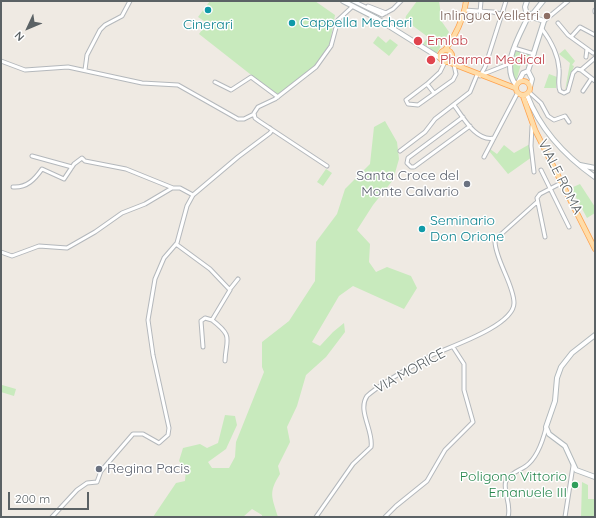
<!DOCTYPE html>
<html>
<head>
<meta charset="utf-8">
<style>
  body { margin:0 }
  #map { position:relative; width:596px; height:518px; overflow:hidden; background:#efeae3; font-family:Quicksand,sans-serif }
  canvas { display:block }
  .frame { position:absolute; inset:0; border:2px solid #5b6265; pointer-events:none }
  .north { position:absolute; left:8px; top:8px; width:40px; height:40px; -webkit-text-stroke:3px #fff; paint-order:stroke; rotate:226deg; font-size:11px; font-weight:700; line-height:16px; text-align:center; color:#5b6265 }
  .north::after { content:''; display:block; margin:auto; width:14px; height:18px; background:#5b6265; clip-path:polygon(50% 0,100% 100%,50% 72%,0 100%) }
  .scale { position:absolute; left:8px; top:492px; width:81px; height:18px; box-sizing:border-box; border:2px solid #5b6265; border-top:0; padding-left:5px; font-size:12px; line-height:14px; white-space:nowrap; color:#5b6265; -webkit-text-stroke:3px #fff; paint-order:stroke }
</style>
</head>
<body>
<div id="map">
<canvas width="596" height="518"></canvas>
<div class="frame"></div>
<div class="north">N</div>
<div class="scale">200 m</div>
</div>
<script>
const g = document.querySelector('canvas').getContext('2d');
g.lineJoin = 'round';
function paint(path, color) {
  g.fillStyle = color;
  g.fill(path, 'evenodd');
}
function trace(path, color, width, dash) {
  g.strokeStyle = color;
  g.lineWidth = width;
  g.lineCap = dash ? 'butt' : 'round';
  g.setLineDash(dash || []);
  g.stroke(path);
}
function drawText(font, color, halo, rows, align = 'center') {
  g.font = font + ' Quicksand,sans-serif';
  g.lineWidth = 3;
  g.setLineDash([]);
  g.textBaseline = 'middle';
  g.strokeStyle = halo;
  g.fillStyle = color;
  for (const [text, x, y, turn = 0] of rows) {
    g.save();
    g.translate(x, y);
    g.rotate((+turn || 0) * Math.PI / 180);
    g.textAlign = isNaN(turn) ? turn : align;
    if (halo) g.strokeText(text, 0, 0);
    g.fillText(text, 0, 0);
    g.restore();
  }
}
paint(new Path2D(`
  M 210,1 L 315,1 L 335,15 L 330,43 L 315,67 L 278,96 L 199,34 L 207,23 L 198,17 Z
  M 417,1 L 439,1 L 442,22 L 449,32 L 437,53 L 429,50 L 430,47 L 423,44 L 428,37 L 405,20 L 406,16 Z
  M 378,36 L 386,43 L 390,39 L 398,45 L 389,56 L 373,43 Z
  M 515,49 L 531,55 L 528,66 L 521,64 L 516,82 L 511,72 Z
  M 565,49 L 575,61 L 572,65 L 574,66 L 565,91 L 570,63 L 559,54 Z
  M 549,74 L 557,77 L 556,88 L 544,88 Z
  M 385,121 L 397,142 L 399,159 L 393,180 L 373,205 L 357,230 L 370,244 L 369,262 L 376,272 L 387,267 L 411,276 L 417,288 L 404,309 L 353,286 L 339,296 L 312,342 L 320,346 L 333,332 L 344,323 L 345,332 L 326,357 L 306,375 L 297,406 L 287,427 L 290,442 L 278,466 L 280,474 C 268,493 272,497 278,517 L 262,517 L 262,515 L 252,509 L 243,517 L 153,517 L 176,483 L 185,481 L 186,469 L 179,461 L 183,448 L 200,444 L 207,448 L 218,443 L 225,415 L 235,416 L 237,425 L 226,449 L 208,462 L 212,468 L 229,468 L 235,457 L 236,442 L 264,372 L 262,367 L 262,342 L 289,321 L 315,281 L 316,242 L 337,214 L 345,189 L 370,164 L 374,127 Z
  M 530,144 L 532,157 L 508,174 L 489,151 L 490,149 L 497,154 L 504,145 L 514,153 Z
  M 326,169 L 332,173 L 323,186 L 317,182 Z
  M 580,184 L 595,207 L 595,213 L 587,218 L 571,188 Z
  M 2,385 L 16,389 L 14,396 L 1,392 Z
  M 582,482 L 588,485 L 588,499 L 595,499 L 595,517 L 581,517 Z`), '#c8eabd');
const street = new Path2D(`
  M 353,1 L 382,15 L 393,9 L 401,1
  M 368,6 L 386,13
  M 464,10 L 493,12 L 511,17
  M 595,10 L 595,12
  M 480,12 L 481,1
  M 544,21 L 568,1
  M 558,23 L 568,35 L 593,53
  M 542,29 C 551,41 558,53 559,69 C 560,76 557,84 560,91 L 564,93 L 568,91 L 573,73 L 577,69 L 581,70
  M 571,37 L 580,27 L 595,35
  M 514,48 L 534,54
  M 586,57 L 587,49
  M 1,61 L 25,70 L 68,67 L 142,83 L 178,85 L 238,119 L 244,119 L 254,114
  M 85,70 L 87,55 L 100,30 L 105,25 L 122,16 L 130,1
  M 581,70 L 595,58
  M 581,70 L 595,81
  M 481,75 L 511,63
  M 480,76 L 485,67 L 506,1
  M 215,82 L 231,90 L 251,77 L 278,97
  M 427,84 L 406,100 L 408,104 L 418,105 L 453,80 L 456,74 L 454,65
  M 583,91 L 591,79
  M 529,92 L 541,103 L 548,116 L 554,120 L 565,116 L 569,122
  M 434,93 L 427,84 L 440,72 L 445,62
  M 454,105 C 463,117 476,142 494,138
  M 463,117 L 408,158 L 407,163 L 411,167 L 414,167 L 470,126
  M 532,126 L 531,146 L 534,172
  M 400,151 L 425,132 L 435,119 L 470,92 L 477,75
  M 32,156 L 72,167
  M 484,157 L 517,94
  M 327,166 L 259,121 L 255,118 L 254,113 L 258,107 L 275,99 L 316,67 L 331,46 L 338,20 L 353,6
  M 541,170 L 569,227
  M 13,187 C 27,188 35,179 42,169 L 64,179 L 74,164 L 82,158 L 85,161 L 126,169 L 173,188
  M 545,237 L 537,198 L 540,194 L 563,182
  M 176,244 L 210,269 L 230,290 L 212,320 C 234,337 226,338 225,361
  M 1,252 L 12,256 L 39,246 L 67,248 L 95,232 L 122,213 L 145,204 L 172,188 L 180,188 L 193,195
  M 230,289 L 238,279
  M 203,347 L 201,321 L 205,318 L 212,320
  M 52,517 L 77,490 L 87,483 L 97,482 L 101,471 L 133,434 L 143,434 L 159,443 L 168,435 L 169,428 L 153,355 L 148,320 L 155,279 L 164,258 L 177,243 L 187,206 L 193,195 L 238,157 L 270,133 L 272,130 L 270,128
  M 316,517 L 353,464 L 371,447 C 374,431 357,411 367,396 C 381,383 414,365 432,355 C 449,347 514,326 514,303 C 514,285 496,261 495,242 L 498,237 L 537,202
  M 385,517 L 396,506 L 427,481 L 445,450 L 473,422 L 464,390 L 464,364 L 453,347
  M 508,517 C 512,504 502,490 506,481 C 511,472 519,471 526,466 C 537,458 543,440 546,428
  M 565,517 L 573,466`);
const secondary = new Path2D(`
  M 343,1 L 376,18 L 440,58
  M 527,15 L 525,7 L 527,1
  M 531,16 L 543,1
  M 528,71 L 544,21 L 532,17
  M 528,71 L 532,79 L 530,87
  M 518,83 L 523,73 L 528,71
  M 516,85 C 501,66 518,38 527,19 L 526,16 L 530,14 L 531,18 L 527,19
  M 527,95 C 540,129 565,156 595,177
  M 580,165 L 595,168
  M 595,335 L 572,353 L 561,367 L 557,378 L 555,401 L 546,427 L 549,434 L 565,446 L 576,470 L 595,477`);
const primary = new Path2D(`
  M440 56a6 6 0 1 1 12 0a6 6 0 1 1-12 0Z
  M 445,50 C 455,37 464,18 466,1
  M 448,62 L 515,88
  M516 88a7 7 0 1 1 14 0a7 7 0 1 1-14 0Z
  M 523,96 L 535,130 L 595,249`);
trace(street, '#b4b8bc', 5);
trace(secondary, '#b2b9bc', 6);
trace(primary, '#ffa14c', 6);
trace(street, '#fff', 3);
trace(secondary, '#fff', 4);
trace(primary, '#ffdca8', 4.5);
for (const [x, y, r, color] of [
  [208,10,4,"#0f9aa8"],
  [547,16,4,"#8d6e63"],
  [292,23,4,"#0f9aa8"],
  [418,41,5,"#e0444e"],
  [431,60,5,"#e0444e"],
  [467,184,4,"#6b7280"],
  [422,229,4,"#0f9aa8"],
  [99,469,4,"#6b7280"],
  [575,485,4,"#2e9e5b"]
]) {
  const dot = new Path2D();
  dot.arc(x, y, r, 0, 2 * Math.PI);
  g.fillStyle = color;
  g.fill(dot);
  trace(dot, '#fff', 1.5);
}
drawText('14px', '#785e54', '#fff', [
  ["Inlingua Velletri",539,16]
], 'right');
drawText('14px', '#0d838f', '#fff', [
  ["Cappella Mecheri",300,23],
  ["Cinerari",208,25,"center"],
  ["Seminario",430,221],
  ["Don Orione",430,237]
], 'left');
drawText('14px', '#be3a42', '#fff', [
  ["Emlab",427,41],
  ["Pharma Medical",440,60]
], 'left');
drawText('14px', '#5b616d', '#fff', [
  ["Santa Croce del",459,176],
  ["Monte Calvario",459,192],
  ["Regina Pacis",107,469,"left"]
], 'right');
drawText('14px', '#5b6265', '#fff', [
  ["VIALE ROMA",560,177,63],
  ["VIA MORICE",410,371,-29]
]);
drawText('14px', '#27864d', '#fff', [
  ["Poligono Vittorio",567,477],
  ["Emanuele III",567,493]
], 'right');
</script>
</body>
</html>
